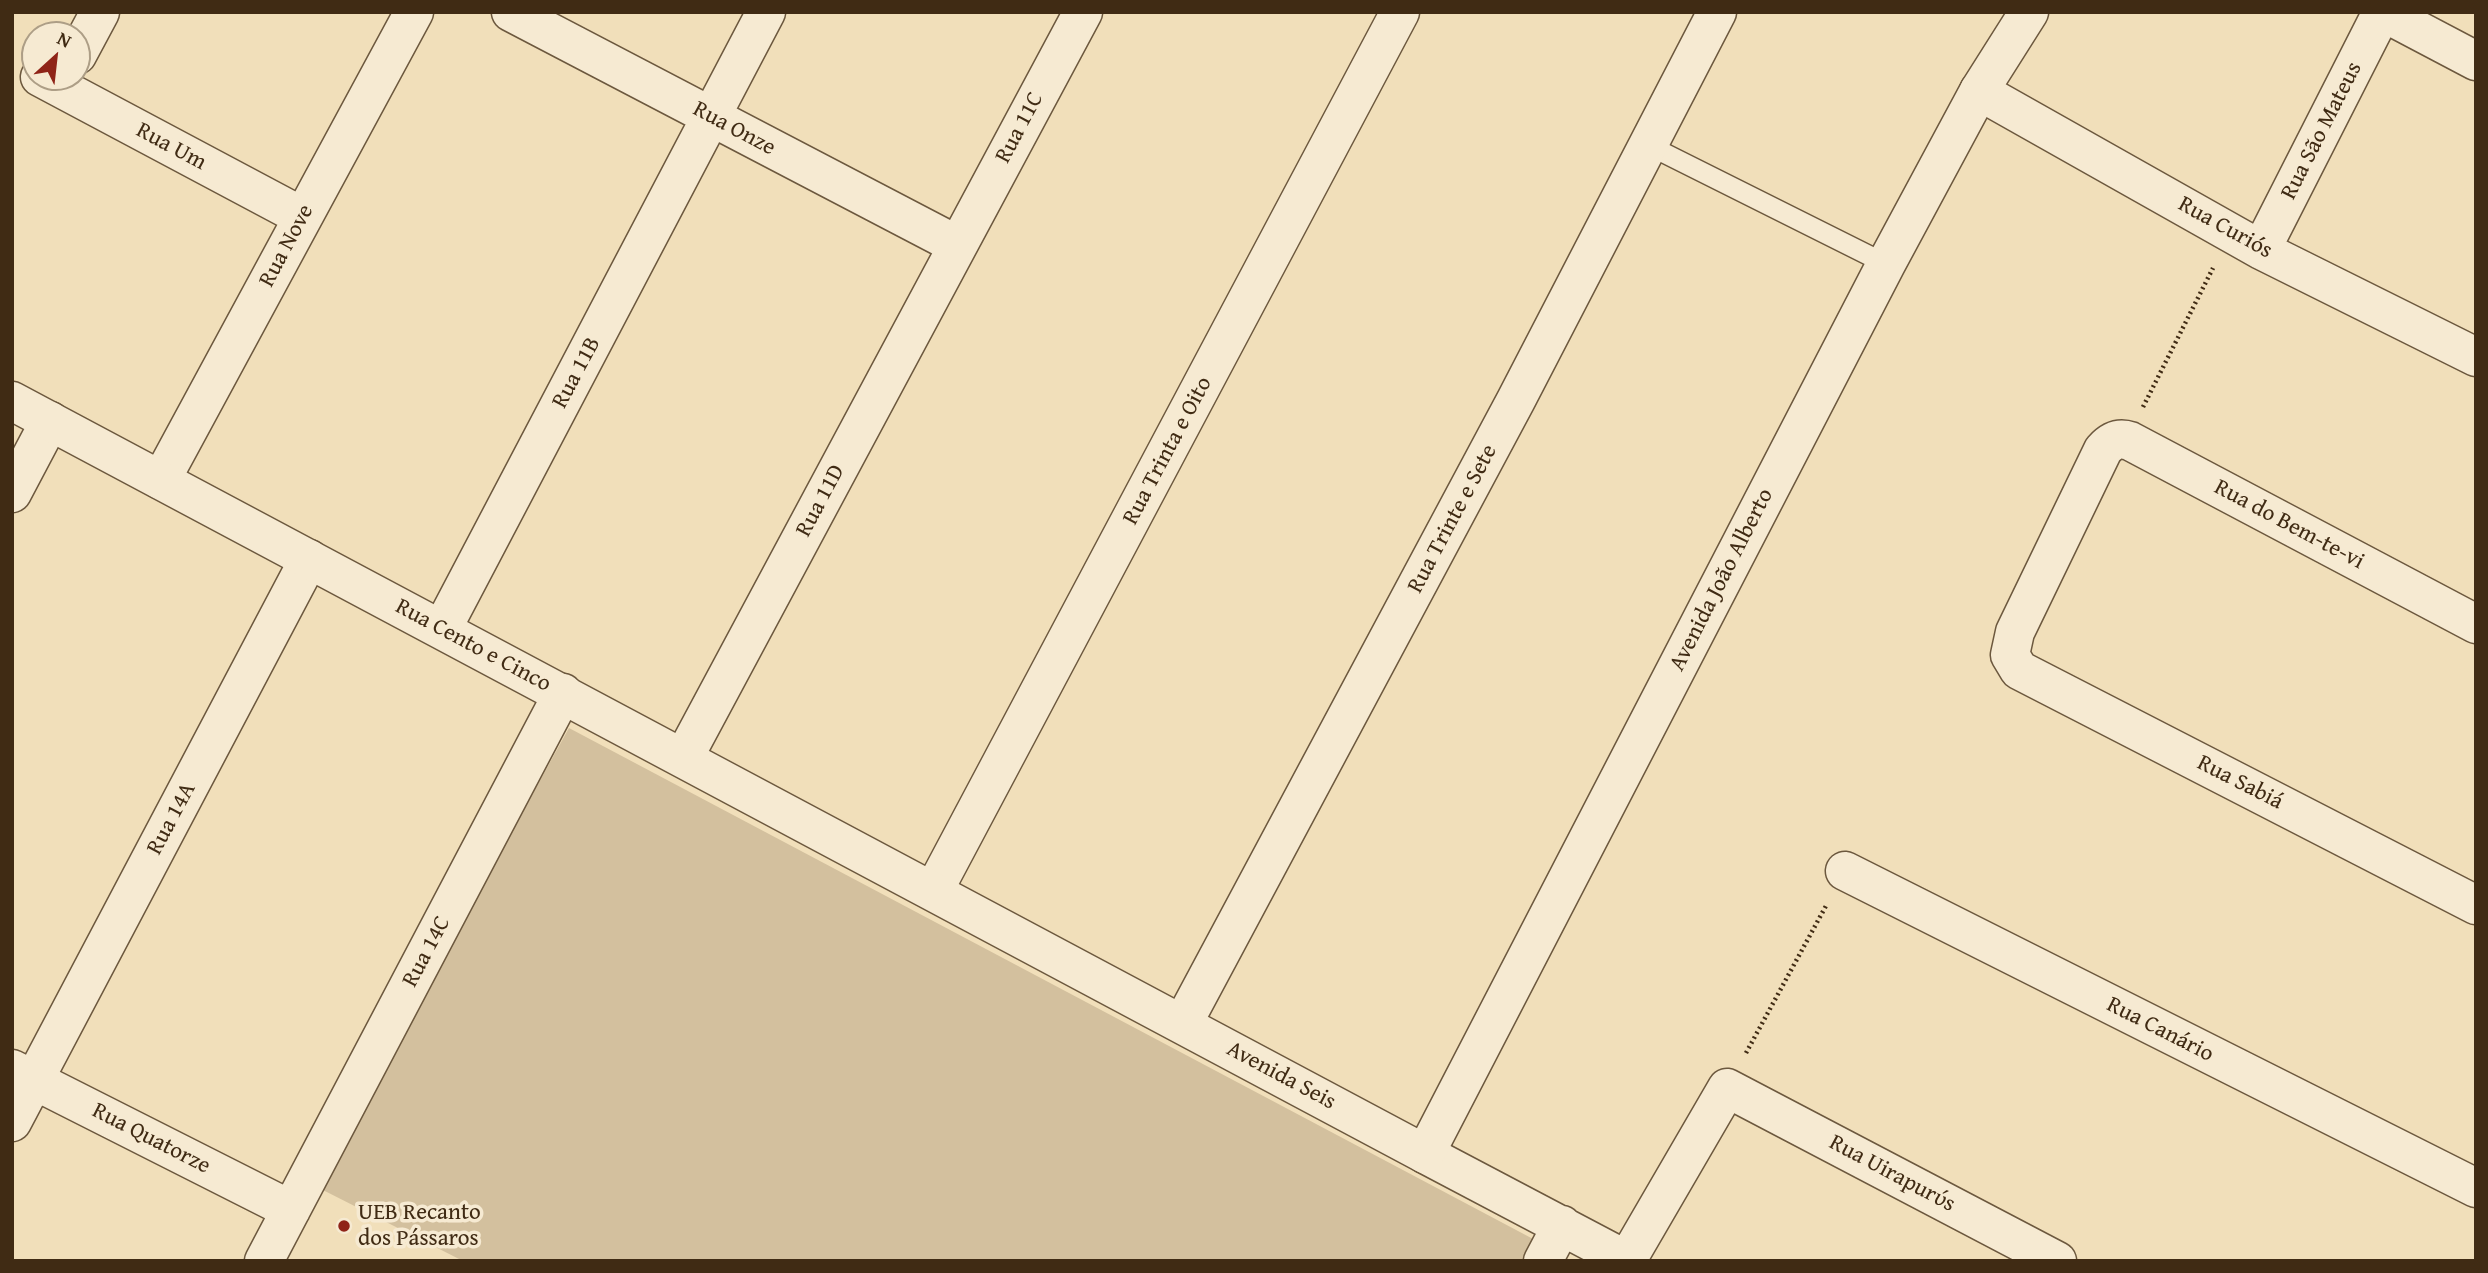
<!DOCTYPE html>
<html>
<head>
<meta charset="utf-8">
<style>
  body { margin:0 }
  #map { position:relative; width:2488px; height:1273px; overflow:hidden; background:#f1dfba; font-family:"Gentium Book Plus",serif }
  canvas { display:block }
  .frame { position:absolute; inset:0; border:14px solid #402b14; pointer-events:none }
  .north { position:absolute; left:21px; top:21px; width:70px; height:70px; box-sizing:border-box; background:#f6ead2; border:2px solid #ad9e86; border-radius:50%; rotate:27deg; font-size:19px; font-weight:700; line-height:28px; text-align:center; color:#402b14 }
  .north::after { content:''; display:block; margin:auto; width:24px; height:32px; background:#8f2418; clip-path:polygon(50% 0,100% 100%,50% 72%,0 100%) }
</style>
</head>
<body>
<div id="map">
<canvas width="2488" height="1273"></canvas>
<div class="frame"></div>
<div class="north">N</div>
</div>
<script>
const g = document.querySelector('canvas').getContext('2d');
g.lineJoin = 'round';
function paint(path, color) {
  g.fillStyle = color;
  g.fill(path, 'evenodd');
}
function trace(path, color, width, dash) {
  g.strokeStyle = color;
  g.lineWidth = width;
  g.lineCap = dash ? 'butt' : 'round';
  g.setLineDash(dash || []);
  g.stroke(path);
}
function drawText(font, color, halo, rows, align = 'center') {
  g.font = font + ' "Gentium Book Plus",serif';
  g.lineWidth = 7;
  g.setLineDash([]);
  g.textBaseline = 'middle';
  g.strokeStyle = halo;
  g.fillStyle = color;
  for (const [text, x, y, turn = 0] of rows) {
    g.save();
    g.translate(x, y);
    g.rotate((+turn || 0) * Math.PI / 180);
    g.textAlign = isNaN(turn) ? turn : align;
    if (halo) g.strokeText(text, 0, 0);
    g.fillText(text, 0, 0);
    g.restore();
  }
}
paint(new Path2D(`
  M 569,728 L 1535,1240 L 1523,1261 L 463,1261 L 315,1186 Z`), '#d3c09e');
const service = new Path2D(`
  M 1648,145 L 1886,264`);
const minor = new Path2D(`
  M 511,12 L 957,245
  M 2383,12 L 2476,61
  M 77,55 L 100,12
  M 40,77 L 303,217
  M 1979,91 L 2261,250 L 2476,357
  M 2261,250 L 2382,12
  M 161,480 L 414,12
  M 12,493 L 50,421
  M 2476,624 L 2130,441 C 2118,437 2111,441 2103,450 L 2015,632 L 2010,655 L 2019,670 L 2476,905
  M 442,629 L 766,12
  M 684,757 L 1083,12
  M 1845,871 L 2476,1188
  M 934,890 L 1400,12
  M 1183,1023 L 1516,400 L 1717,12
  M 12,1069 L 291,1210
  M 12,1122 L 309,559
  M 1425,1154 L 1628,1261
  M 1627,1260 L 1727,1088 L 2057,1261
  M 264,1261 L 563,693
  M 1543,1261 L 1562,1225`);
const tertiary = new Path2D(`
  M 12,401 L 1425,1154 L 1886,264 L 1979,91 L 2029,12`);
trace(service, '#6c583e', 22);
trace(minor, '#6c583e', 41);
trace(tertiary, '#6c583e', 41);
trace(new Path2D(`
  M 2143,407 L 2213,268
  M 1746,1053 L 1827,904`), '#402b14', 4.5, [2, 3.5]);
trace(service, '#f6ead2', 19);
trace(minor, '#f6ead2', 38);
trace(tertiary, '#f6ead2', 38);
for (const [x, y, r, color] of [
  [344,1226,7,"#8f2418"]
]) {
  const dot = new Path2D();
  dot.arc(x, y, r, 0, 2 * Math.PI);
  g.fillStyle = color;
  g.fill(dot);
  trace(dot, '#f6ead2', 2.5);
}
drawText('23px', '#402b14', '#f6ead2', [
  ["Rua 11C",1020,128,-62],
  ["Rua Onze",734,129,28],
  ["Rua São Mateus",2322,131,-63],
  ["Rua Um",171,147,28],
  ["Rua Curiós",2225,228,29],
  ["Rua Nove",287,246,-62],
  ["Rua 11B",577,373,-62],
  ["Rua Trinta e Oito",1168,451,-62],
  ["Rua 11D",821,501,-62],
  ["Rua Trinte e Sete",1453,519,-62],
  ["Rua do Bem-te-vi",2289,525,28],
  ["Avenida João Alberto",1722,580,-63],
  ["Rua Cento e Cinco",473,646,28],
  ["Rua Sabiá",2240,783,27],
  ["Rua 14A",172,819,-62],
  ["Rua 14C",427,952,-62],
  ["Rua Canário",2160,1030,27],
  ["Avenida Seis",1281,1076,28],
  ["Rua Quatorze",151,1139,27],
  ["Rua Uirapurύs",1892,1174,28]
]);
drawText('23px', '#402b14', '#f6ead2', [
  ["UEB Recanto",358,1213],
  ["dos Pássaros",358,1239]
], 'left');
</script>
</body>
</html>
